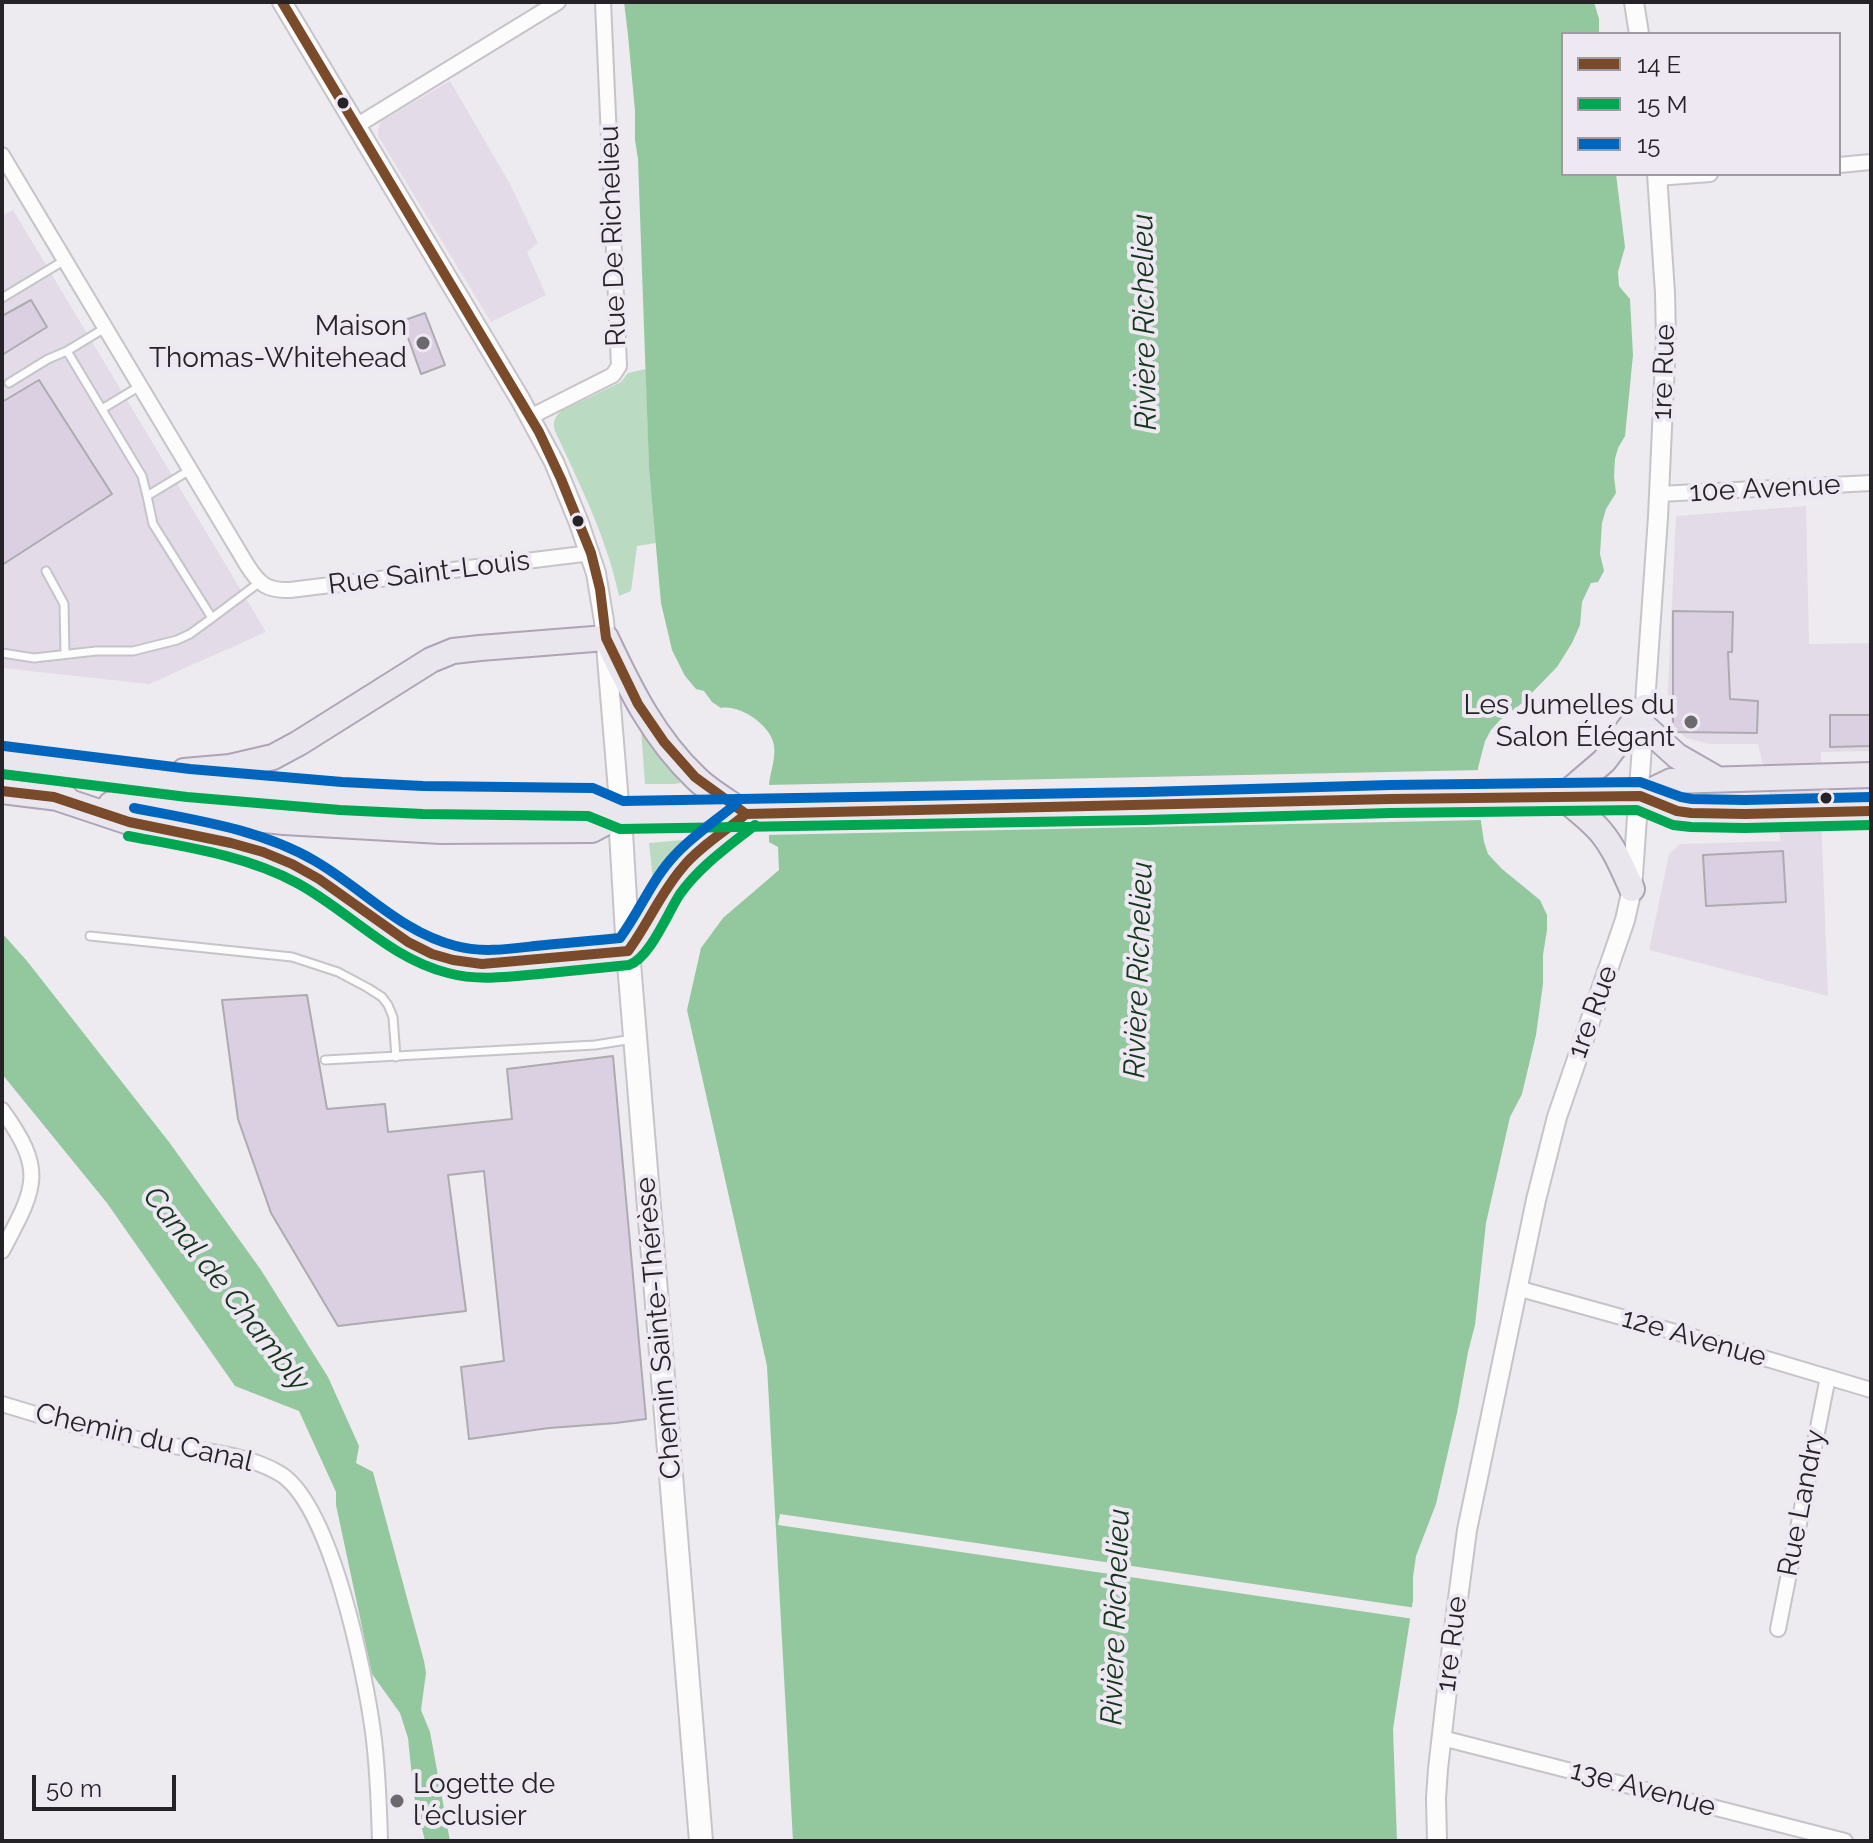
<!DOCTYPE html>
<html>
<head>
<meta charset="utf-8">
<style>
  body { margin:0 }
  #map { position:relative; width:1873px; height:1843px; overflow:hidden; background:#edeaf0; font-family:Raleway,sans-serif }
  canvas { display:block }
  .frame { position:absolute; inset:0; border:4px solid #252327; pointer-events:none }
  .legend { position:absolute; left:1561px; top:32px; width:280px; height:144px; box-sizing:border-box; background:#eee8f2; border:2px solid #9e99a1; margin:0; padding:10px 14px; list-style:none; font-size:24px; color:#252327 }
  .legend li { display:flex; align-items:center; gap:16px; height:40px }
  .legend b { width:40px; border:2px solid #9e99a1 }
  .scale { position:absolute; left:32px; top:1775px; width:144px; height:36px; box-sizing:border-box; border:4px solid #252327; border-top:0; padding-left:10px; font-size:24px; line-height:28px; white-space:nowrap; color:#252327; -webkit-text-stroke:6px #eee8f2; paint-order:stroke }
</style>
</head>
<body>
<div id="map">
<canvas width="1873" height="1843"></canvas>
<div class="frame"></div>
<ul class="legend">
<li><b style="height:10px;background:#7a4b2a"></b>14 E</li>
<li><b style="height:10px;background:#00a651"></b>15 M</li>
<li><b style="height:10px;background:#0065bd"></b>15</li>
</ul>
<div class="scale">50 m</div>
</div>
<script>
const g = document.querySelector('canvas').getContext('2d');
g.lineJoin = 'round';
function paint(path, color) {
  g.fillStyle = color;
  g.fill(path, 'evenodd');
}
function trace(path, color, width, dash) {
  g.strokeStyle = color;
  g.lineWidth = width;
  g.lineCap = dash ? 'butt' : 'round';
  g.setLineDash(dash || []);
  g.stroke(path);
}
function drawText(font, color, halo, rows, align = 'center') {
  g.font = font + ' Raleway,sans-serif';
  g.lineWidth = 8;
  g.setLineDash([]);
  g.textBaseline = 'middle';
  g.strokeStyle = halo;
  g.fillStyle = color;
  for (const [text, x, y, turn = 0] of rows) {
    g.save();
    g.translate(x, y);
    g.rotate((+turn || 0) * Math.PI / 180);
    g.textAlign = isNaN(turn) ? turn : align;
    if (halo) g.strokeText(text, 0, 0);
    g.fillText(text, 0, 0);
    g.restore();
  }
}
paint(new Path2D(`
  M 450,81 L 510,184 L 538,243 L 527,252 L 546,295 L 491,322 L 378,136 L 378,129 L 381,121 Z
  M 13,210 L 266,632 L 149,684 L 2,668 L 2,216 Z
  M 1806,506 L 1809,644 L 1871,643 L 1871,751 L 1821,752 L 1822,840 L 1828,996 L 1649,950 L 1669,854 L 1680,844 L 1781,841 L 1758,744 L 1710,744 L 1686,738 L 1674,728 L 1667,708 L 1676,516 Z`), '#e3dce8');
paint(new Path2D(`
  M 646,369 L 649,468 L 656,543 L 637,546 L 631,591 L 619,596 C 607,538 580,485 555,431 C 552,422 555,417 561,411 L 621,382 L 628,373 Z
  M 641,728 L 660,756 L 680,780 L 680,783 L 675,784 L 645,784 Z
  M 695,839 L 697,840 L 654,890 L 649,843 Z`), '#badac2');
paint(new Path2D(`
  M 624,2 L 1594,2 L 1599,19 L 1599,34 L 1563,34 L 1563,174 L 1616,174 L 1625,247 L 1618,272 L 1619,286 L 1630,299 L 1633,355 L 1625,436 L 1618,448 L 1615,459 L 1614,477 L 1616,493 L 1606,509 L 1602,523 L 1600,554 L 1604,571 L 1598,582 L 1591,583 L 1582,602 L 1580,625 L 1572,643 L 1557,667 L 1521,704 L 1500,720 L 1491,730 L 1485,741 L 1478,768 L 1481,822 L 1484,842 L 1488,854 L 1502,869 L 1540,900 L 1547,915 L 1547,930 L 1543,955 L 1543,984 L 1536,1035 L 1522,1094 L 1510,1117 L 1486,1223 L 1475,1325 L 1468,1352 L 1457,1413 L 1436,1504 L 1416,1556 L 1413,1577 L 1413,1600 L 1393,1729 L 1397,1841 L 793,1841 L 767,1366 L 687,1010 L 701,948 L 723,918 L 779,870 L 778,847 L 769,842 C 769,823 768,804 769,785 C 770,772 776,759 774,746 C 772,726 740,704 721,708 L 712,702 L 704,691 L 696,689 L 685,676 L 672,650 L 661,603 L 649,468 L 638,159 L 635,140 L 635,111 L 628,35 Z
  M 2,933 L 27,961 L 169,1142 L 261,1270 L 328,1377 L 359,1446 L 356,1463 L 373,1472 L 424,1661 L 426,1673 L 421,1710 L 430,1732 L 450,1841 L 425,1841 L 414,1796 L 408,1738 L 400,1713 L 372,1674 L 336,1505 L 336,1492 L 299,1411 L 235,1386 L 107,1203 L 2,1074 Z`), '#93c89f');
paint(new Path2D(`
  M 1482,770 L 1485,820 L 765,835 L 765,781 L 766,785 Z
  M 780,1514 L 1416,1608 L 1414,1619 L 778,1525 Z`), '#edeaf0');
const building = new Path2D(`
  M 31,300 L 47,327 L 2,355 L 2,316 Z
  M 425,313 L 445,365 L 421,374 L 402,321 Z
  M 39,380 L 112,494 L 2,565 L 2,402 Z
  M 1673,611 L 1733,612 L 1732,652 L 1728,652 L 1730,699 L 1758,701 L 1757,733 L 1673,732 Z
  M 1830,715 L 1871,715 L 1871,746 L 1830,747 Z
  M 1783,851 L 1786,902 L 1706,906 L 1703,855 Z
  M 307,995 L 327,1109 L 385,1104 L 388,1132 L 512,1119 L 507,1069 L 613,1056 L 646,1419 L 616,1423 L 549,1428 L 469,1439 L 461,1367 L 504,1361 L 484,1171 L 448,1175 L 466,1311 L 338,1326 L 271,1213 L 238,1119 L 222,1000 Z`);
paint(building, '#dad0e1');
trace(building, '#adabaf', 2);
const service = new Path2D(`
  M 2,298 L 65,260
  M 105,328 L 67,351 L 142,476 L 147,496
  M 9,383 L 48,359 L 67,351
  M 102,409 L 140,386
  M 190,470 L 147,496 L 153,524 L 212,618 L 260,582
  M 46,571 L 64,604 L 65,654
  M 2,653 L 34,658 L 96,651 L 133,651 L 177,640 L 190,634 L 212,618
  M 90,936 L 292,957 L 338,972 L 368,988 L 382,997 L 388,1005 L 393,1017 L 396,1057
  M 325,1060 L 595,1045 L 633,1039`);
const minor = new Path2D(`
  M 356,126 L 558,2
  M 2,155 L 247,565 C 259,584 267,591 290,590 L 591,553
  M 1839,165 L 1871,162
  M 1657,178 L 1710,174
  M 530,417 L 613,375 L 619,366 L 603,2
  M 1659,494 L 1871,483
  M 2,1110 C 47,1172 35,1188 2,1251
  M 1517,1288 L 1700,1339 L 1871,1390
  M 2,1404 C 55,1421 107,1434 162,1444 C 200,1451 245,1453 279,1473 C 331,1503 365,1673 373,1732 C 378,1768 379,1805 380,1841
  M 1778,1629 L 1828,1377
  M 1442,1738 L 1845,1841`);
const tertiary = new Path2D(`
  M 282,2 L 520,399 L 554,462 L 579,523 L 596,573 L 604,621 L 620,815
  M 1634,2 L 1639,34
  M 1437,1841 L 1436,1798 L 1438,1769 L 1454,1629 L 1467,1530 L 1536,1200 L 1557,1117 L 1625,920 L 1632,889 L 1658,517 L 1666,339 L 1665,293 L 1657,174`);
const secondary = new Path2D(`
  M 620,815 L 628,951 L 701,1841`);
const primary = new Path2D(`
  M 1644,726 L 1677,756 L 1717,779
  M 2,760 L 189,783 L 341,796 L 423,800 L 591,802 L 620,815 L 1145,806 L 1390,799 L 1640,796 L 1677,811 L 1691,813 L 1745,814 L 1871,811
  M 184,771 L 230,767 L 273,757 L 299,743 L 431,660 L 453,651 L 480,648 L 606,638 C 630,689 654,738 696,778 C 710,792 729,802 746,814
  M 2,791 L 67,799
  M 1640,796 L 1671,781 L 1871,775
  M 54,797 L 129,822 L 231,843 L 276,857 L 319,879 L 408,942 L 432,954 L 453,960 L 482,964 L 501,963 L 628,951 L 644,929 L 667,888 L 685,864 L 746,814
  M 1562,797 L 1604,761 L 1645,707
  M 1562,797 C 1575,808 1590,819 1601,832 C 1615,849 1623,869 1632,889
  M 111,804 L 284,822 L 441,831 L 592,830 L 620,815`);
trace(service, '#c6c4c8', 11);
trace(minor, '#c6c4c8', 18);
trace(tertiary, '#c6c4c8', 22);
trace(secondary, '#c6c4c8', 26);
trace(primary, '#aea4b5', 28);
trace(service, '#fcfcfd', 7);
trace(minor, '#fcfcfd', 14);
trace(tertiary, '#fcfcfd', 18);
trace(secondary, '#fcfcfd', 22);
trace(primary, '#eae6ee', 24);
trace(new Path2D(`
  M 282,2 L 539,432 L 561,479 L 591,553 L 600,589 L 606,638 L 638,704 L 664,742 L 695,777 L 746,814
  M 2,791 L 54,797 L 129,822 L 231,843 L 263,852 L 292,864 L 319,879 L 408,942 L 432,954 L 453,960 L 482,964 L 628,951 C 648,924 661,892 683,867 C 698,848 727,830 746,814
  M 746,814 L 1390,799 L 1640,796 L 1677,811 L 1691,813 L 1745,814 L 1871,811`), '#7a4b2a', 10);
trace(new Path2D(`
  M 2,774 L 187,797 L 340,810 L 423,814 L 588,816 L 620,829 L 1145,820 L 1390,813 L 1637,810 L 1673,825 L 1691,827 L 1745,828 L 1871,825
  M 128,836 C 186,847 245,855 297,883 C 349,911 389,958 448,973 C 477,981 509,977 539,974 C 569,971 599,968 629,965 C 650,958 668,912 680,894 C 700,866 729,846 755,825`), '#00a651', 10);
trace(new Path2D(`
  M 4,746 L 190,769 L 342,782 L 423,786 L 593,788 L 623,801 L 1145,792 L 1390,785 L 1640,782 L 1681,797 L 1692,799 L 1745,800 L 1871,797
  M 134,808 C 195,820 260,829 315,861 C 362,888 402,933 456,946 C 481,953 509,949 535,946 C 563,943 592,941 620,938 C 640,911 652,879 675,855 C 693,835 717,820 737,803`), '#0065bd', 10);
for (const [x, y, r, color] of [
  [343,103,7,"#252327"],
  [423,343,8,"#6b696d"],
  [578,521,7,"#252327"],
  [1691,722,8,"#6b696d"],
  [1826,798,7,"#252327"],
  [397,1801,8,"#6b696d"]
]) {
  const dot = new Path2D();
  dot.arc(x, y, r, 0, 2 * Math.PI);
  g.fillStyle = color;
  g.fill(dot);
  trace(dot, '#eee8f2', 3);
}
drawText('28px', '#252327', '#eee8f2', [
  ["Rue De Richelieu",613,236,-92],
  ["1re Rue",1664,372,-88],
  ["10e Avenue",1765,489,-3],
  ["Rue Saint-Louis",429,573,-7],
  ["1re Rue",1593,1012,-70],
  ["Chemin Sainte-Thérèse",659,1328,-95],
  ["12e Avenue",1694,1338,16],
  ["Chemin du Canal",144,1438,13],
  ["Rue Landry",1802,1503,-79],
  ["1re Rue",1452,1644,-83],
  ["13e Avenue",1643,1789,15]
]);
drawText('28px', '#252327', '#eee8f2', [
  ["Maison",407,327],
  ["Thomas-Whitehead",407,359],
  ["Les Jumelles du",1675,706],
  ["Salon Élégant",1675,738],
  ["Logette de",413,1785,"left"],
  ["l'éclusier",413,1817,"left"]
], 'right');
drawText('italic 30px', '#15351c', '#eee8f2', [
  ["Rivière Richelieu",1145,322,-91],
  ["Rivière Richelieu",1139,970,-88],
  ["Canal de Chambly",226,1289,52],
  ["Rivière Richelieu",1116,1617,-88]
]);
</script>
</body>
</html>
